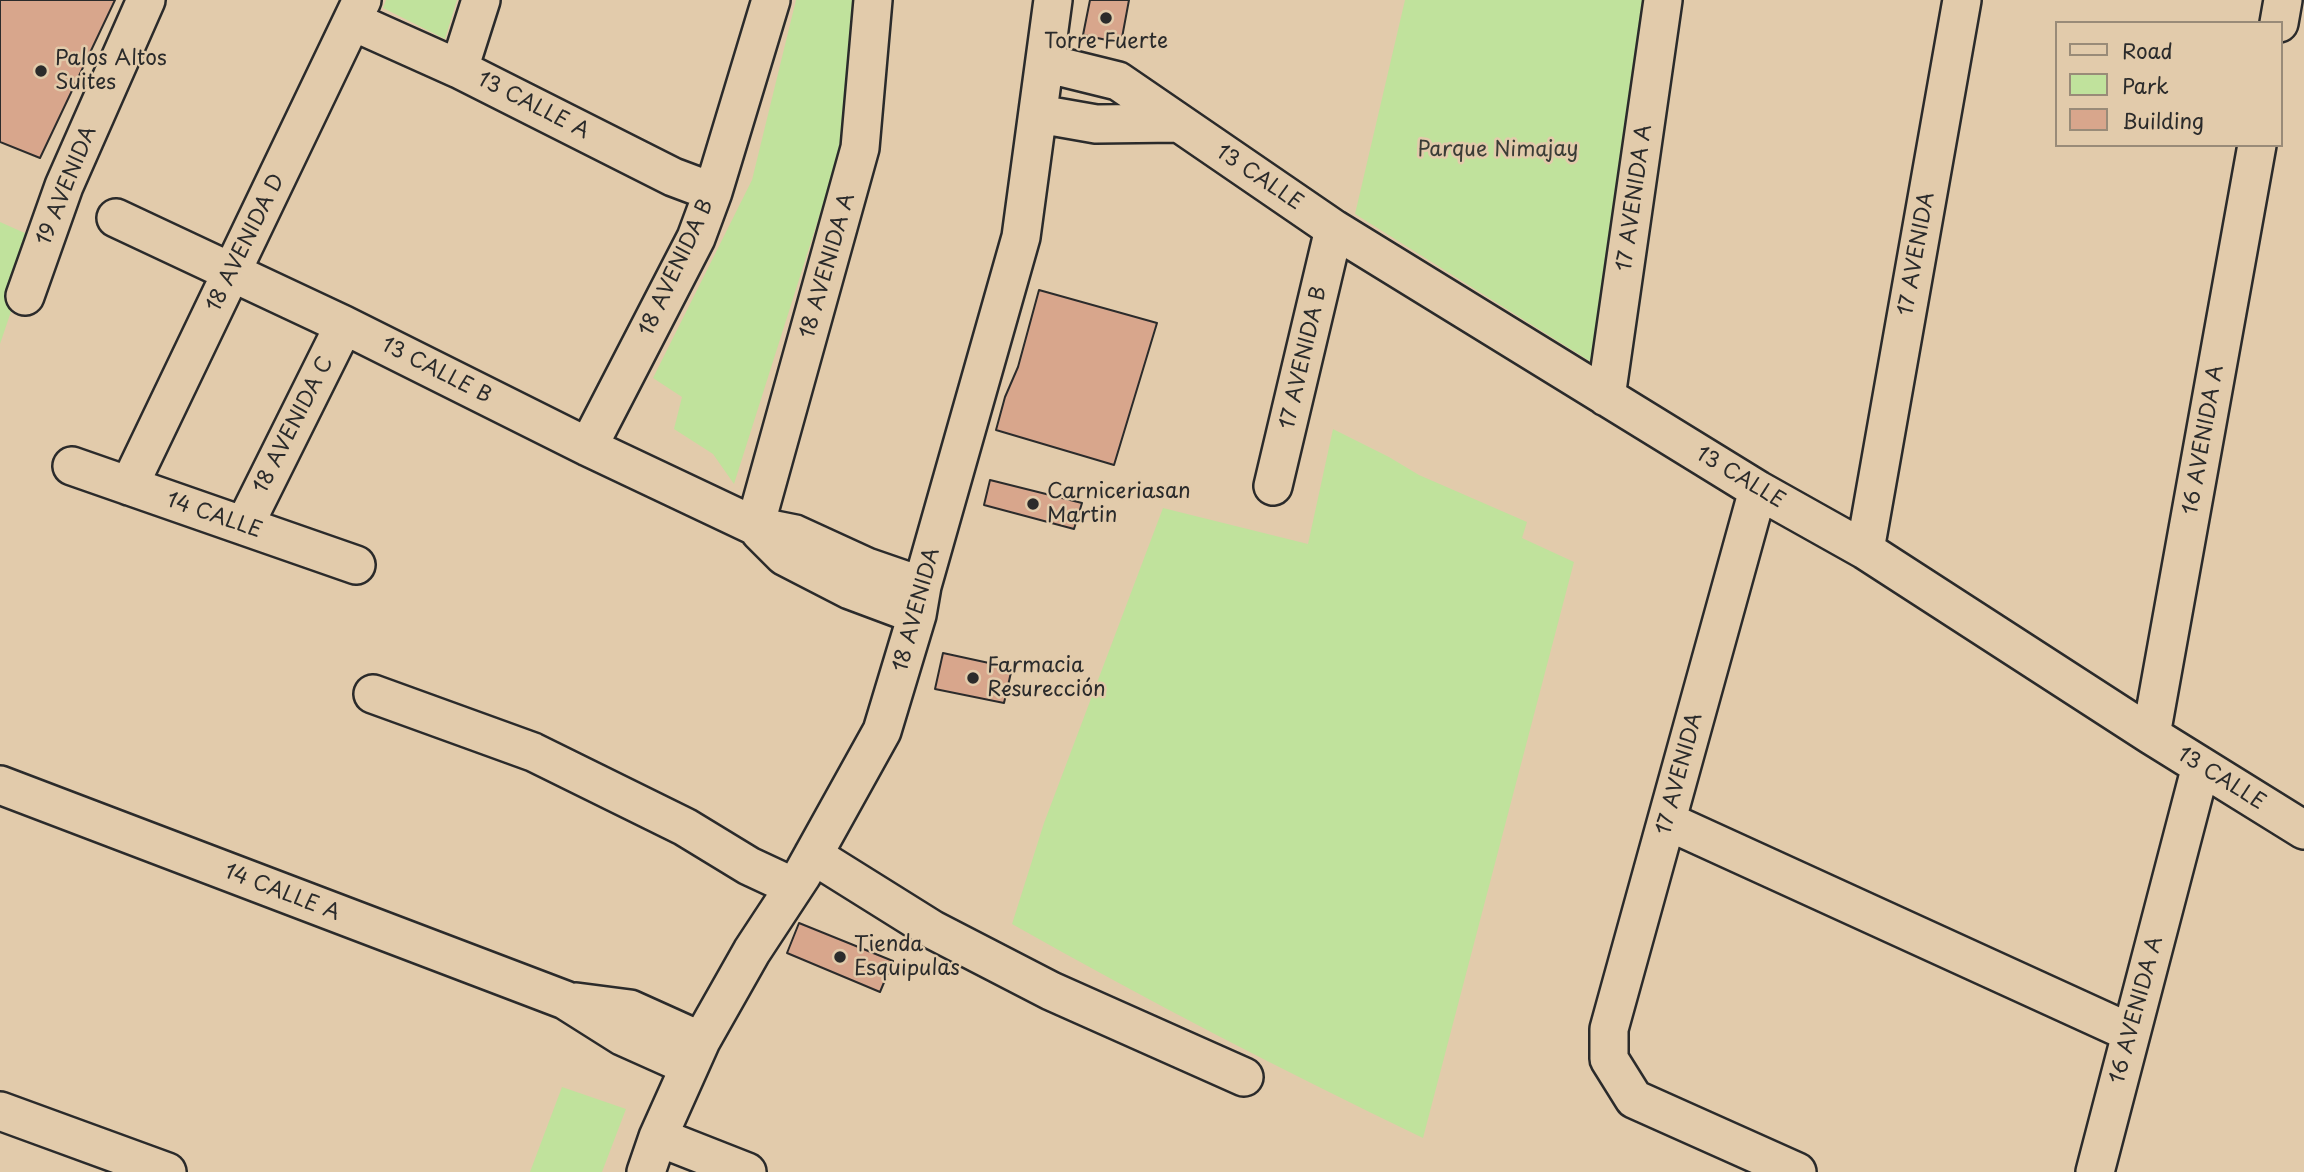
<!DOCTYPE html>
<html>
<head>
<meta charset="utf-8">
<style>
  body { margin:0 }
  #map { position:relative; width:2304px; height:1172px; overflow:hidden; background:#e2cbab; font-family:"Playpen Sans",sans-serif }
  canvas { display:block }
  .legend { position:absolute; left:2055px; top:21px; width:228px; height:126px; box-sizing:border-box; background:#e2cbab; border:2px solid #998b78; margin:0; padding:9px 12px; list-style:none; font-size:21px; color:#2b2b2b }
  .legend li { display:flex; align-items:center; gap:14px; height:35px }
  .legend b { width:35px; border:2px solid #998b78 }
</style>
</head>
<body>
<div id="map">
<canvas width="2304" height="1172"></canvas>
<ul class="legend">
<li><b style="height:9px;background:#e2cbab"></b>Road</li>
<li><b style="height:19px;background:#c0e29c"></b>Park</li>
<li><b style="height:19px;background:#d8a68c"></b>Building</li>
</ul>
</div>
<script>
const g = document.querySelector('canvas').getContext('2d');
g.lineJoin = 'round';
function paint(path, color) {
  g.fillStyle = color;
  g.fill(path, 'evenodd');
}
function trace(path, color, width, dash) {
  g.strokeStyle = color;
  g.lineWidth = width;
  g.lineCap = dash ? 'butt' : 'round';
  g.setLineDash(dash || []);
  g.stroke(path);
}
function drawText(font, color, halo, rows, align = 'center') {
  g.font = font + ' "Playpen Sans",sans-serif';
  g.lineWidth = 5;
  g.setLineDash([]);
  g.textBaseline = 'middle';
  g.strokeStyle = halo;
  g.fillStyle = color;
  for (const [text, x, y, turn = 0] of rows) {
    g.save();
    g.translate(x, y);
    g.rotate((+turn || 0) * Math.PI / 180);
    g.textAlign = isNaN(turn) ? turn : align;
    if (halo) g.strokeText(text, 0, 0);
    g.fillText(text, 0, 0);
    g.restore();
  }
}
paint(new Path2D(`
  M 386,0 L 457,0 L 445,39 L 383,8 Z
  M 796,0 L 857,0 L 839,154 L 734,484 L 713,454 L 674,429 L 682,397 L 653,378 L 752,180 Z
  M 1405,0 L 1644,0 L 1596,365 L 1355,214 Z
  M 0,222 L 36,238 L 0,344 Z
  M 1333,429 L 1389,457 L 1419,475 L 1527,522 L 1522,538 L 1574,562 L 1423,1138 C 1284,1071 1146,1000 1012,924 L 1044,823 L 1163,508 L 1308,544 Z
  M 562,1087 L 626,1109 L 602,1172 L 530,1172 Z`), '#c0e29c');
const building = new Path2D(`
  M 0,0 L 115,0 L 40,158 L 0,142 Z
  M 1090,0 L 1129,0 L 1121,43 L 1083,35 Z
  M 1039,290 L 1157,323 L 1114,465 L 996,430 L 1005,397 L 1018,367 Z
  M 990,480 L 1082,503 L 1074,529 L 984,505 Z
  M 943,653 L 1012,668 L 1004,703 L 935,689 Z
  M 799,923 L 893,961 L 880,992 L 787,953 Z`);
paint(building, '#d8a68c');
trace(building, '#2b2b2b', 2);
const minor = new Path2D(`
  M 352,21 L 459,69 L 673,177 L 713,192
  M 2279,23 L 2283,0
  M 1045,63 L 1118,81 L 1334,229 L 1758,490 L 1865,550 L 2151,735 L 2304,830
  M 459,69 L 481,0
  M 1039,114 L 1096,124 L 1178,123
  M 116,218 L 344,325 L 588,447 L 755,526 L 795,534 L 867,567 L 922,586
  M 25,296 L 64,186 L 146,0
  M 1606,397 L 1663,0
  M 588,447 L 696,238 L 713,192 L 771,0
  M 72,466 L 356,565
  M 129,486 L 362,0
  M 1273,486 L 1334,229
  M 1758,490 L 1609,1029 L 1609,1059 L 1634,1099 L 1797,1172
  M 244,526 L 344,325
  M 755,526 L 860,148 L 873,0
  M 760,532 L 784,556 L 850,590 L 917,615
  M 1865,550 L 1962,0
  M 373,694 L 533,752 L 685,827 L 749,866 L 794,887
  M 2151,735 L 2257,145
  M 0,785 L 565,1000 L 622,1036 L 689,1066
  M 1667,821 L 2131,1033
  M 813,855 L 933,930 L 1051,991 L 1244,1077
  M 576,1002 L 630,1009 L 701,1041
  M 0,1111 L 167,1172
  M 658,1137 L 747,1172
  M 646,1172 L 658,1137 L 701,1041 L 752,951 L 802,875 L 882,731 L 917,615 L 922,586 L 1021,237 L 1053,0
  M 2095,1172 L 2201,766`);
trace(minor, '#2b2b2b', 42);
trace(minor, '#e2cbab', 37);
for (const [x, y, r, color] of [
  [1106,18,7,"#2b2b2b"],
  [41,71,7,"#2b2b2b"],
  [1033,504,7,"#2b2b2b"],
  [973,678,7,"#2b2b2b"],
  [840,957,7,"#2b2b2b"]
]) {
  const dot = new Path2D();
  dot.arc(x, y, r, 0, 2 * Math.PI);
  g.fillStyle = color;
  g.fill(dot);
  trace(dot, '#e2cbab', 2.5);
}
drawText('21px', '#2b2b2b', '#e2cbab', [
  ["Torre Fuerte",1106,42,"center"],
  ["Palos Altos",55,59],
  ["Suites",55,83],
  ["Carniceriasan",1047,492],
  ["Martin",1047,516],
  ["Farmacia",987,666],
  ["Resurección",987,690],
  ["Tienda",854,945],
  ["Esquipulas",854,969]
], 'left');
drawText('21px', '#2b2b2b', '#e2cbab', [
  ["13 CALLE A",533,106,27],
  ["13 CALLE",1259,178,34],
  ["19 AVENIDA",67,186,-68],
  ["17 AVENIDA A",1635,198,-82],
  ["18 AVENIDA D",246,243,-64],
  ["17 AVENIDA",1917,254,-80],
  ["18 AVENIDA A",828,266,-74],
  ["18 AVENIDA B",677,268,-65],
  ["17 AVENIDA B",1304,358,-77],
  ["13 CALLE B",436,371,27],
  ["18 AVENIDA C",294,425,-63],
  ["16 AVENIDA A",2204,440,-80],
  ["13 CALLE",1740,478,31],
  ["14 CALLE",214,516,19],
  ["18 AVENIDA",917,610,-75],
  ["17 AVENIDA",1680,774,-75],
  ["13 CALLE",2221,779,32],
  ["14 CALLE A",282,893,21],
  ["16 AVENIDA A",2137,1010,-75]
]);
drawText('21px', '#3a3d36', '#e2cbab', [
  ["Parque Nimajay",1498,150]
]);
</script>
</body>
</html>
